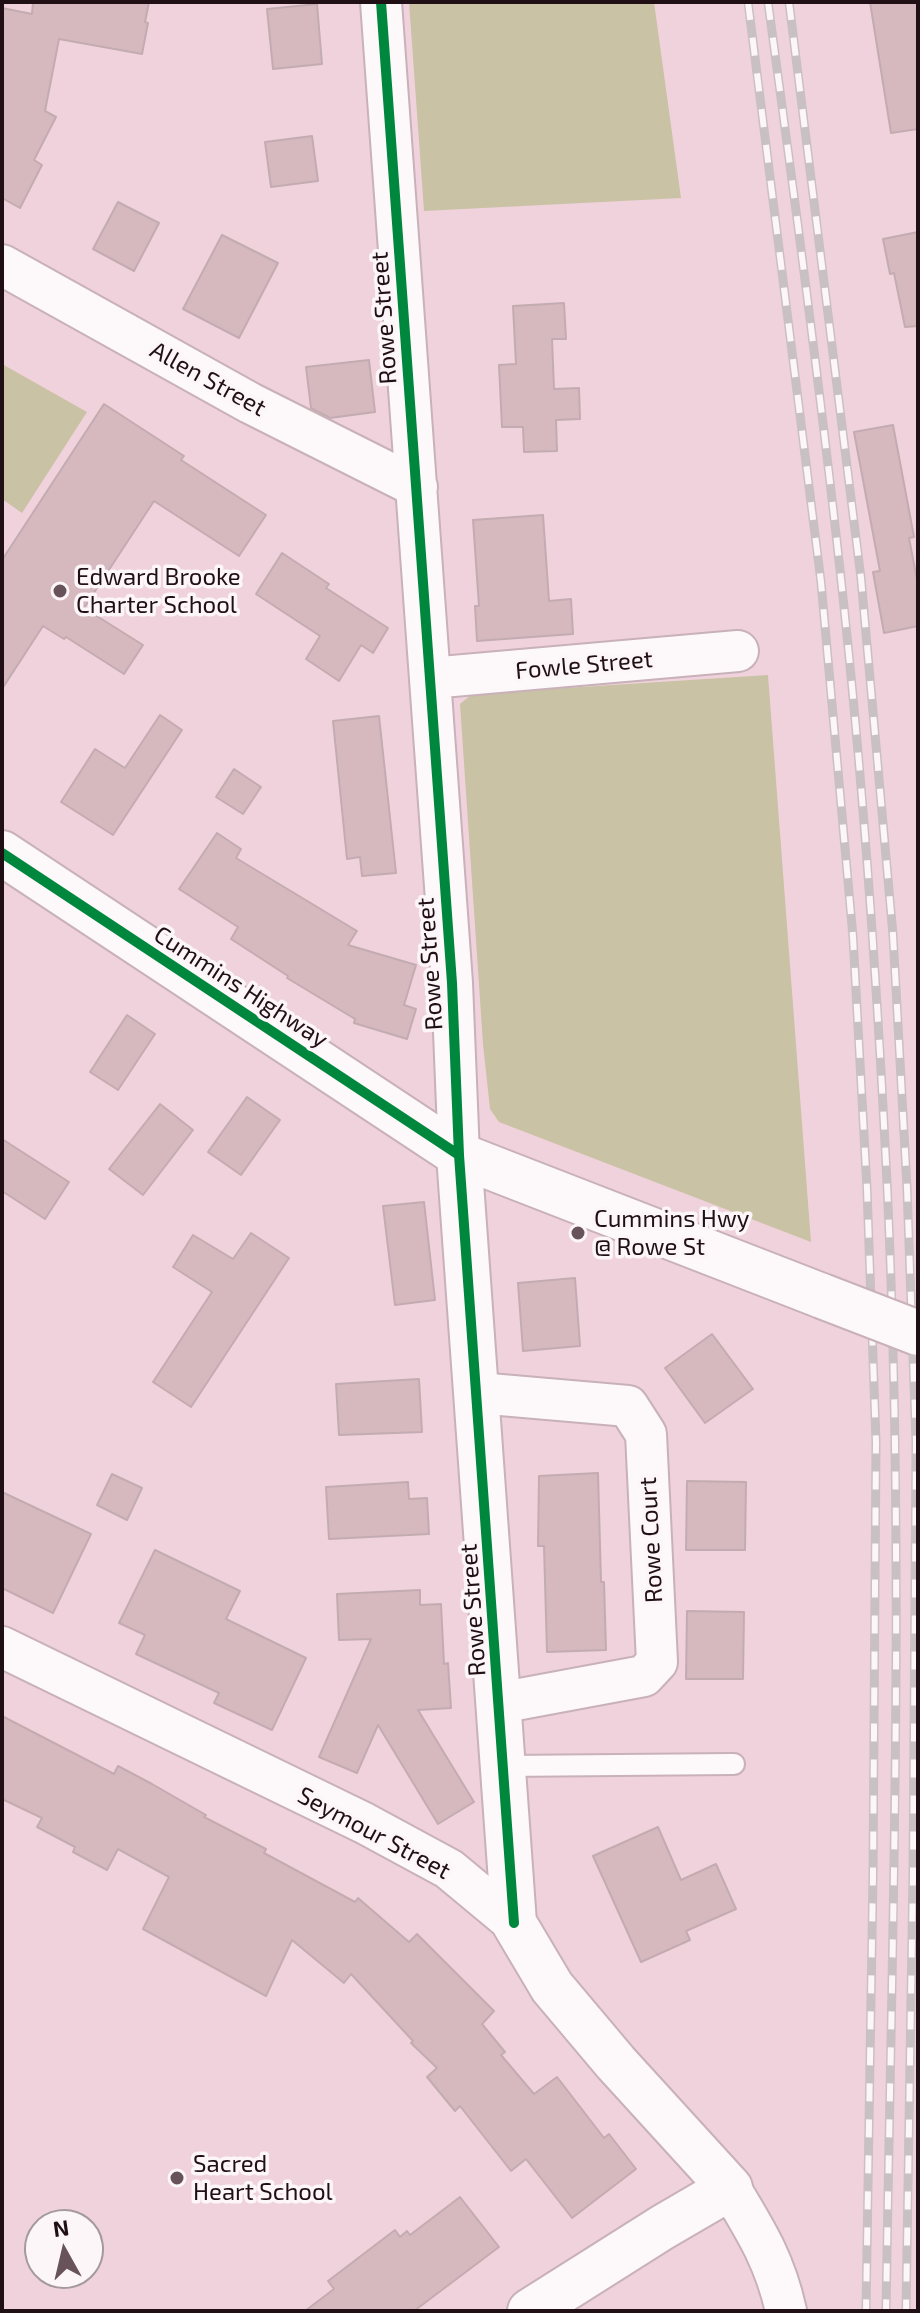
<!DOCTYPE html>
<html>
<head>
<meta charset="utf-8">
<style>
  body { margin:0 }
  #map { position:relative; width:920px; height:2313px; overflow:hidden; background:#f0d2dc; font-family:"Exo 2",sans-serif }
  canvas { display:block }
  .frame { position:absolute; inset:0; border:4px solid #210f16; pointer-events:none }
  .north { position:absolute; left:24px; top:2209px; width:80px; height:80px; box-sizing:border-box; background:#fcf6f8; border:2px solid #a49a9e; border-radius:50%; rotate:352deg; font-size:22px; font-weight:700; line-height:32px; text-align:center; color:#210f16 }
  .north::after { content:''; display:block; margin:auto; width:28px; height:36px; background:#69535b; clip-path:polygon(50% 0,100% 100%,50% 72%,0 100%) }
</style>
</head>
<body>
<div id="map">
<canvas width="920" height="2313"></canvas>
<div class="frame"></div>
<div class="north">N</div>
</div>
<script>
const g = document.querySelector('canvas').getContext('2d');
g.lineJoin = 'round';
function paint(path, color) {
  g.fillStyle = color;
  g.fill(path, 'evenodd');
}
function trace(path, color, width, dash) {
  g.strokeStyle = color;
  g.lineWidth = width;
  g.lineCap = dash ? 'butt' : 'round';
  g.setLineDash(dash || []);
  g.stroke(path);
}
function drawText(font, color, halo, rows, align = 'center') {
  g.font = font + ' "Exo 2",sans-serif';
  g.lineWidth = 7;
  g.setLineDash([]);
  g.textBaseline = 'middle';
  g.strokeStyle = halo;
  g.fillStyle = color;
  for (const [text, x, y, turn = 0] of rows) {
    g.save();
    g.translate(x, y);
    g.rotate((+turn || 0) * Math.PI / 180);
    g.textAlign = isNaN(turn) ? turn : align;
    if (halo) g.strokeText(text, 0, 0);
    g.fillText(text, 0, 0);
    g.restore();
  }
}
paint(new Path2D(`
  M 409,2 L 654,2 L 681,198 L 424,211 Z
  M 2,364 L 87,412 L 22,513 L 2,499 Z
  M 768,675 L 811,1242 L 499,1122 L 490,1109 L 483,1044 L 460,704 L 472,694 Z`), '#cac2a4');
const building = new Path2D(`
  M 33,2 L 149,2 L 145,22 L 148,23 L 142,54 L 59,39 L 45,111 L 56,117 L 34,160 L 42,165 L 20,208 L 2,198 L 2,8 L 32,14 Z
  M 870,2 L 918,2 L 918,129 L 891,133 Z
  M 317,4 L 322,64 L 273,69 L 267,9 Z
  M 312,136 L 318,181 L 271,187 L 265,142 Z
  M 118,202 L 159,223 L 134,271 L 93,249 Z
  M 918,232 L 918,326 L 905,327 L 894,273 L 890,274 L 883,239 Z
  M 222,235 L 278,263 L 239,338 L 183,309 Z
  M 564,303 L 566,339 L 552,339 L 554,389 L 579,388 L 580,419 L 556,420 L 557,451 L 524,452 L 523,427 L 502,427 L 499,365 L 516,364 L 513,306 Z
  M 369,360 L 375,412 L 330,418 L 311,408 L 306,367 Z
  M 104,404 L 184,456 L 181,460 L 266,515 L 239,556 L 154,501 L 84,608 L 143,645 L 124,674 L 66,637 L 64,639 L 43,626 L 2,689 L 2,560 Z
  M 893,425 L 914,537 L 909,538 L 918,585 L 918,626 L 884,633 L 873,572 L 880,571 L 854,432 Z
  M 543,515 L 549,601 L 571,599 L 573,634 L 477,641 L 475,606 L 479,606 L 473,520 Z
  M 282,553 L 329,584 L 326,588 L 388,628 L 373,653 L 361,645 L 339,681 L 306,659 L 320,636 L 256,594 Z
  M 160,715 L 182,730 L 113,835 L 61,802 L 95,749 L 125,768 Z
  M 379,716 L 396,873 L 362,876 L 360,857 L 347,859 L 333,721 Z
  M 234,769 L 261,787 L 243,814 L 216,797 Z
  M 217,833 L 241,849 L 236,858 L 357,931 L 348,945 L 416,965 L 404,1005 L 416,1009 L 407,1039 L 354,1023 L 355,1019 L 287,978 L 288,976 L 231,939 L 238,927 L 179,889 Z
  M 127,1015 L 155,1034 L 118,1090 L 90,1072 Z
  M 247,1097 L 280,1120 L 241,1175 L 208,1152 Z
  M 160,1104 L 193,1130 L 143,1195 L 109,1169 Z
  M 2,1139 L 69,1182 L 45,1219 L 2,1191 Z
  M 424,1202 L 435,1300 L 395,1305 L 383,1206 Z
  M 251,1233 L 289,1258 L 191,1407 L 153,1382 L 212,1292 L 173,1267 L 193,1235 L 233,1259 Z
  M 575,1278 L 580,1346 L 523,1351 L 518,1283 Z
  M 712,1334 L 753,1389 L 705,1423 L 665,1368 Z
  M 419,1379 L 422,1432 L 339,1435 L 336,1384 Z
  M 598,1473 L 601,1582 L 604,1582 L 606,1650 L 547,1652 L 544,1546 L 538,1546 L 539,1476 Z
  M 112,1474 L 142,1488 L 127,1520 L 97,1505 Z
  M 687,1481 L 746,1482 L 745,1550 L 686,1550 Z
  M 408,1482 L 409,1499 L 427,1498 L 429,1534 L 329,1539 L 326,1487 Z
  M 2,1492 L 91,1534 L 53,1613 L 2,1588 Z
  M 155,1550 L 240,1591 L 226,1619 L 306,1658 L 272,1730 L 214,1703 L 219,1693 L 136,1654 L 145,1635 L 119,1623 Z
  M 420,1590 L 420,1605 L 441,1604 L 444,1664 L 448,1663 L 451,1708 L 418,1710 L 474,1802 L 438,1824 L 378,1725 L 357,1773 L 319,1757 L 371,1639 L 339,1640 L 337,1594 Z
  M 687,1611 L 744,1612 L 743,1679 L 686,1679 Z
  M 2,1716 L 114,1774 L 118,1766 L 152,1784 L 206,1815 L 204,1817 L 266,1849 L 264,1853 L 355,1902 L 358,1898 L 409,1942 L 417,1934 L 494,2011 L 482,2024 L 505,2052 L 501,2055 L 534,2094 L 557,2077 L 604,2138 L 609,2134 L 636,2169 L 572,2218 L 526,2159 L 511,2171 L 460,2106 L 455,2111 L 427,2077 L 437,2068 L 411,2043 L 413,2041 L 351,1974 L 344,1983 L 292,1940 L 266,1996 L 143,1929 L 169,1877 L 118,1849 L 107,1870 L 73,1852 L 75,1847 L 37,1827 L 42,1818 L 2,1799 Z
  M 658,1827 L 681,1880 L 716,1864 L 736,1909 L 686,1931 L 690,1940 L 641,1962 L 593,1856 Z
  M 460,2197 L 499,2247 L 414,2311 L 305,2311 L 334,2289 L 328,2281 L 395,2230 L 400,2237 L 407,2231 L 410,2235 Z`);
paint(building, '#d6b9bf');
trace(building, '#c3acb1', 2);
const service = new Path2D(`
  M 503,1766 L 734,1764`);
const minor = new Path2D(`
  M 381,2 L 452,983 L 459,1155
  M 2,265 L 250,403 L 417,487
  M 430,678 L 738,651
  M 478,1393 L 628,1406 L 646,1434 L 657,1662 L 644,1676 L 499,1703
  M 2,1647 L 364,1823 L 449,1869 L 514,1923
  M 730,2188 C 756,2231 775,2261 786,2311`);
const tertiary = new Path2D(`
  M 459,1155 L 514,1923 L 552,1987 L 616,2063 L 730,2188 L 663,2227 L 530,2311`);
const primary = new Path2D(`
  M 2,853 L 459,1155 L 822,1296`);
trace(service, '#c8b1b9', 24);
trace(minor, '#c8b1b9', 44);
trace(tertiary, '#c8b1b9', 48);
trace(primary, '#c8b1b9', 48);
trace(service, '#fdf8fa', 20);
trace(minor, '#fdf8fa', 40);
trace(tertiary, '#fdf8fa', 44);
trace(primary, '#fdf8fa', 44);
const rail = new Path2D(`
  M 748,2 L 821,582 L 853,937 L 867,1189 L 876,1442 L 873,1875 L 866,2311
  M 768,2 C 794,194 820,387 841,579 C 863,780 877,981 887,1183 C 905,1558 892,1935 886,2311
  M 789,2 L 861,578 L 893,935 L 907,1187 L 916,1441 L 913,1875 L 906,2311`);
trace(rail, '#c9c0c3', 9);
trace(rail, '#fcf6f8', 6, [18]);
const primaryBridge = new Path2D(`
  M 822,1296 L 918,1333`);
trace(primaryBridge, '#c8b1b9', 48, []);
trace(primaryBridge, '#fdf8fa', 44);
trace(new Path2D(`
  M 381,2 L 452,983 L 459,1155 L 514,1923
  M 2,853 L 459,1155`), '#00873e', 10);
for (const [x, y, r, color] of [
  [60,591,8,"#69535b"],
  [578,1233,8,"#69535b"],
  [177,2178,8,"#69535b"]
]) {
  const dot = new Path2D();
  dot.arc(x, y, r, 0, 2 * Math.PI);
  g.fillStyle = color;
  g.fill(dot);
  trace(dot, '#fcf6f8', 3);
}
drawText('24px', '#210f16', '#fcf6f8', [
  ["Rowe Street",384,318,-94],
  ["Allen Street",208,379,29],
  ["Fowle Street",584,665,-5],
  ["Rowe Street",430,964,-94],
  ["Cummins Highway",241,987,33],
  ["Rowe Court",651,1540,-93],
  ["Rowe Street",473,1610,-94],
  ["Seymour Street",374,1833,28]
]);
drawText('24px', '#210f16', '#fcf6f8', [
  ["Edward Brooke",76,577],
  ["Charter School",76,605],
  ["Cummins Hwy",594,1219],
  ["@ Rowe St",594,1247],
  ["Sacred",193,2164],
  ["Heart School",193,2192]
], 'left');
</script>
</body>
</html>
